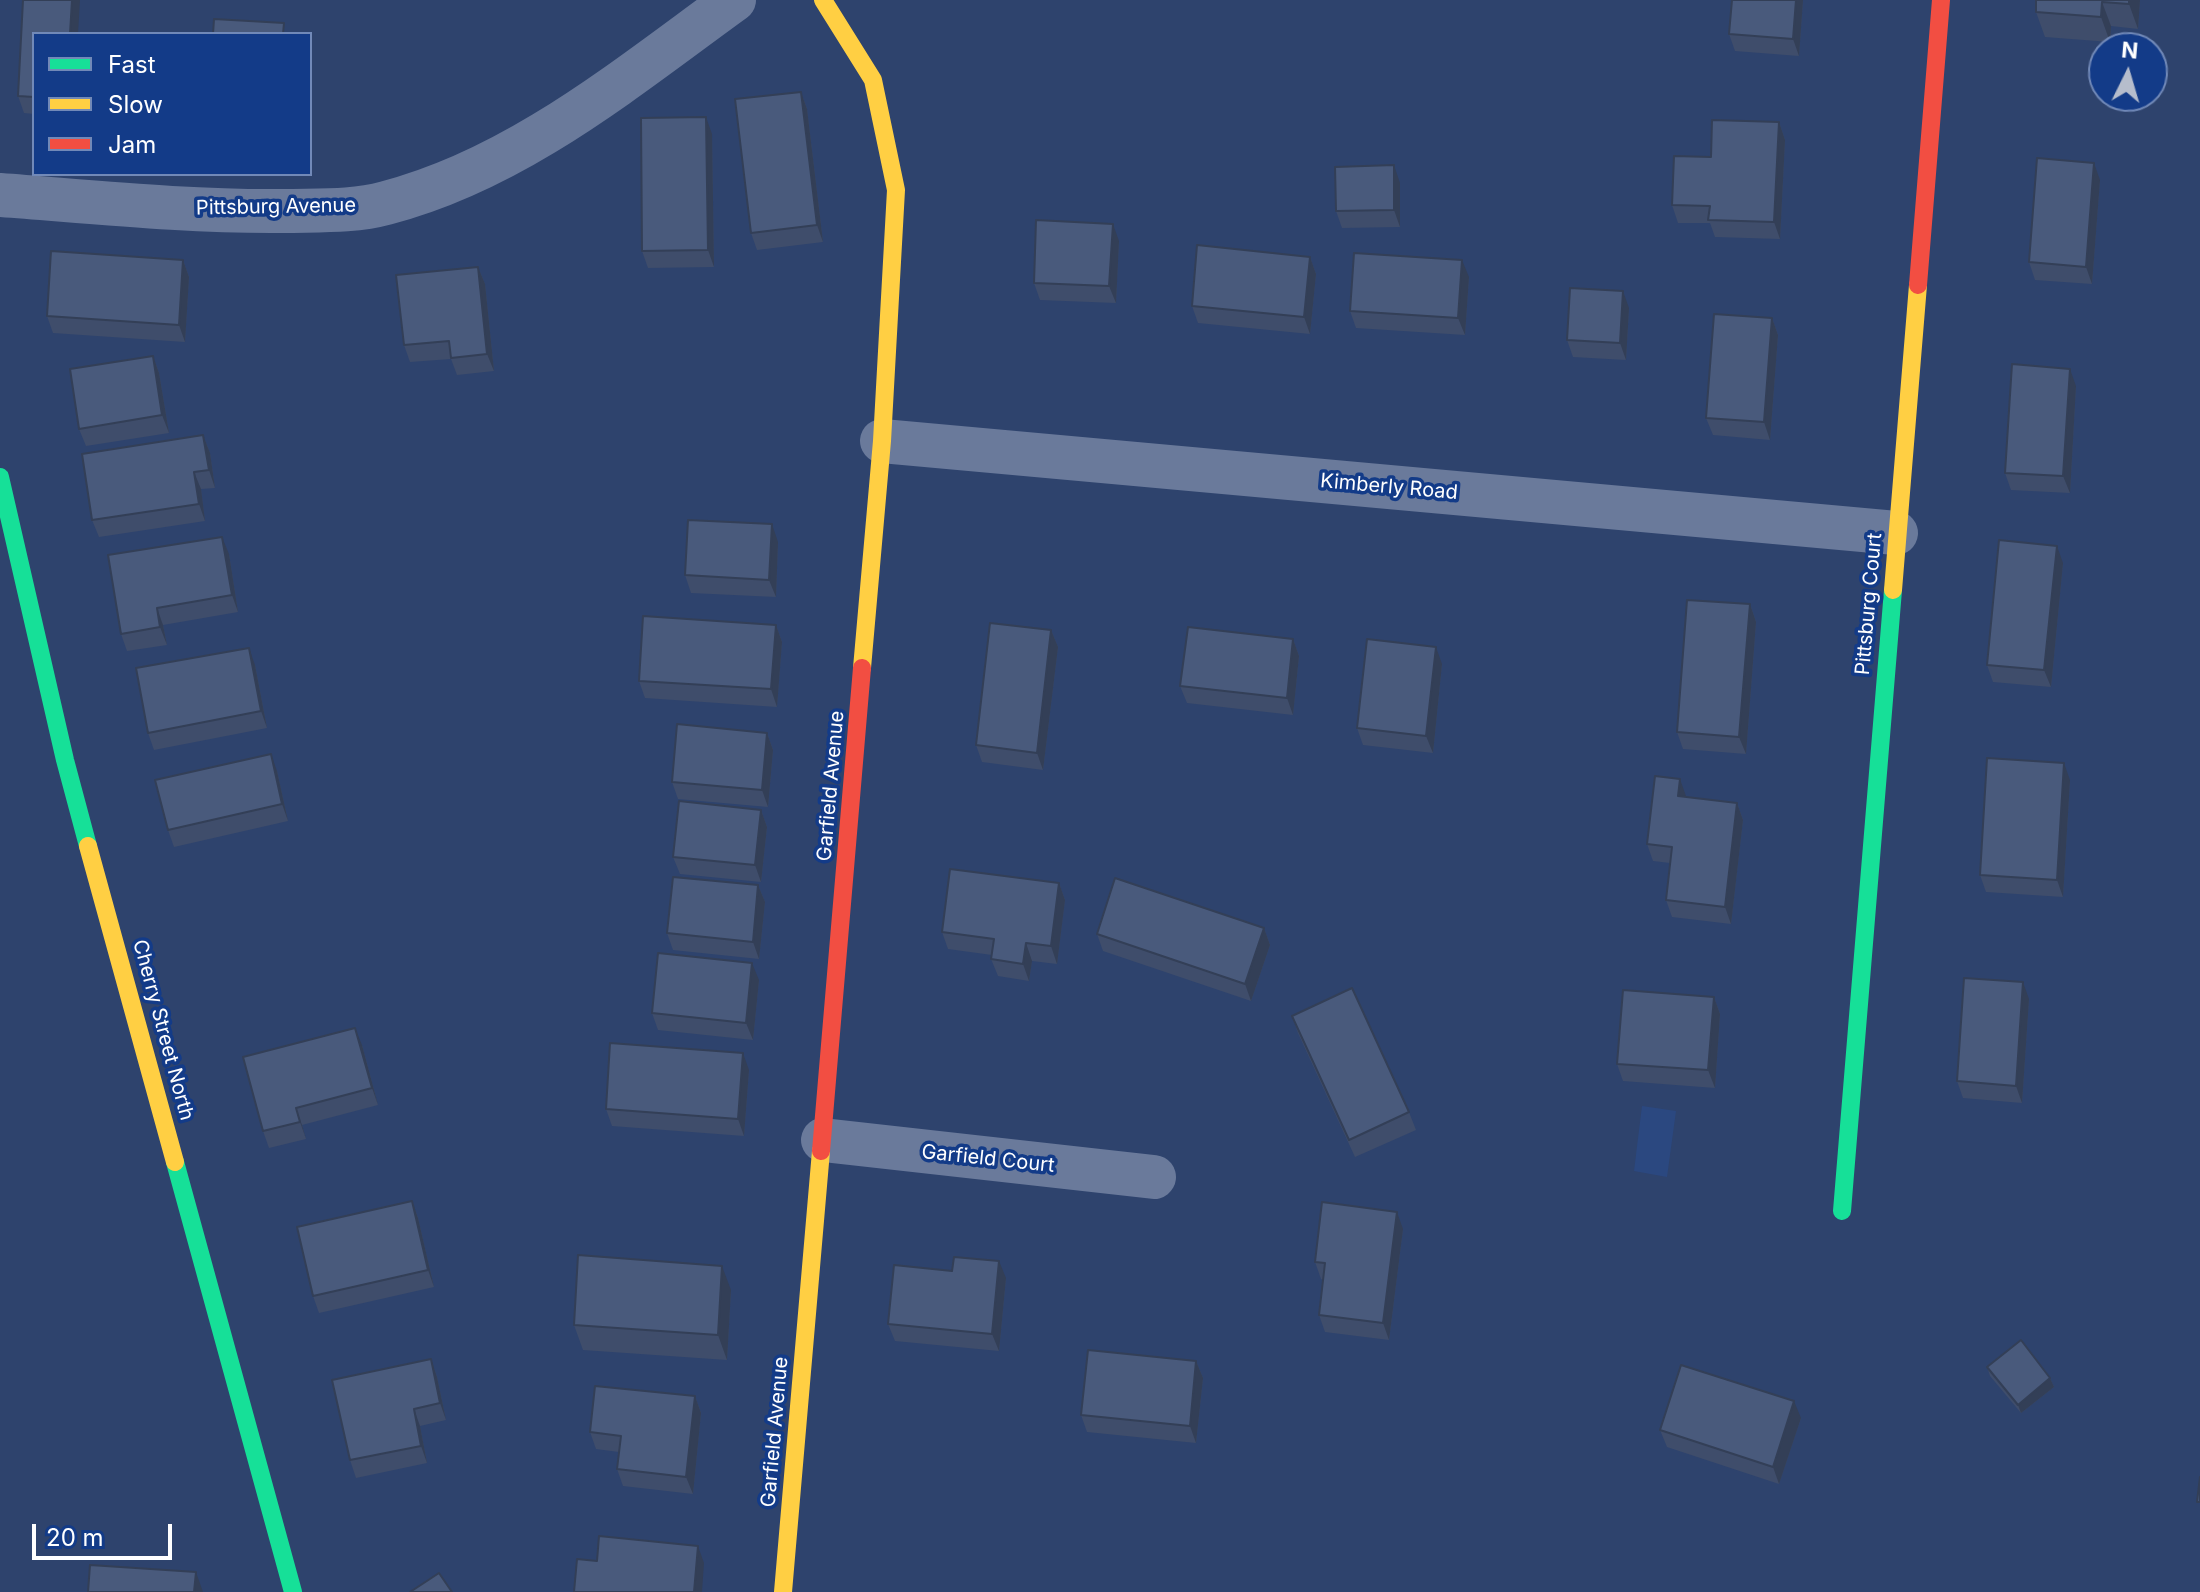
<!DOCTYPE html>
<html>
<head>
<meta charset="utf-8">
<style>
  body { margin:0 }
  #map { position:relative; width:2200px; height:1592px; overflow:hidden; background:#2e436d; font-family:Inter,sans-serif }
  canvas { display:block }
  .legend { position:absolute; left:32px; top:32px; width:280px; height:144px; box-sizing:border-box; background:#133b88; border:2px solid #7189b8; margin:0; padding:10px 14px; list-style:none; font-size:24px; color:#fff }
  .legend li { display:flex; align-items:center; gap:16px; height:40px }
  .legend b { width:40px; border:2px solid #7189b8 }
  .north { position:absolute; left:2088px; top:32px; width:80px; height:80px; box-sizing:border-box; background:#133b88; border:2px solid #7189b8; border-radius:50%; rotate:5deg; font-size:22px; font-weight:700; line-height:32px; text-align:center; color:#fff }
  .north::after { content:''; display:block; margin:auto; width:28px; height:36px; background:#b6bdcc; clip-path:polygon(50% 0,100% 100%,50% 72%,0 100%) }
  .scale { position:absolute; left:32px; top:1524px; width:140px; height:36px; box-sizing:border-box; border:4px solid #fff; border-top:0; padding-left:10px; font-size:24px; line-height:28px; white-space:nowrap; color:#fff; -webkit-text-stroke:6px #133b88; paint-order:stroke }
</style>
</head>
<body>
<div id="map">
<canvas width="2200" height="1592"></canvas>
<ul class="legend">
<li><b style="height:10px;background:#16e098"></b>Fast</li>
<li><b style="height:10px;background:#ffcf43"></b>Slow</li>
<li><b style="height:10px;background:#f24e42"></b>Jam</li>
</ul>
<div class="north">N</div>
<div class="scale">20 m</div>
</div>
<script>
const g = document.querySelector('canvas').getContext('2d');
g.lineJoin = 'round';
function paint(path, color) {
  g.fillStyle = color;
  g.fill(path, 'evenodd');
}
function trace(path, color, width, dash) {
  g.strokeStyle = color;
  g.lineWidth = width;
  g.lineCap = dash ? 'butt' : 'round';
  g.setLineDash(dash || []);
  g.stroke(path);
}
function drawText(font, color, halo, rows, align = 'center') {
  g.font = font + ' Inter,sans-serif';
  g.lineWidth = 7;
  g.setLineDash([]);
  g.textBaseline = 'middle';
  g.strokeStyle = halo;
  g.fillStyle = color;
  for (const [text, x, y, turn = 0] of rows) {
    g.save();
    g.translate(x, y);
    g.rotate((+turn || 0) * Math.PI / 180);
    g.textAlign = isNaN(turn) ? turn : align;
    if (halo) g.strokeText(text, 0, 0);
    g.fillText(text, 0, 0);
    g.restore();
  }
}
paint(new Path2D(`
  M 1642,1106 L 1676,1111 L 1667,1177 L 1634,1171 Z`), '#2b4880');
trace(new Path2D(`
  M 0,195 C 94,202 189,212 284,211 C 318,210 353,212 386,203 C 517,169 626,78 734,0
  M 882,441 L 1896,533
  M 823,1140 L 1154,1177`), '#6a7a9b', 44);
trace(new Path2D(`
  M 0,477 L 65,760 L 88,846
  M 175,1162 L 293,1592
  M 1842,1211 L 1893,590`), '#16e098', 18);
trace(new Path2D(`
  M 823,0 L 873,80 L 896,190 L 882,441 L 862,668
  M 1893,590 L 1918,285
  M 88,846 L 175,1162
  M 783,1592 L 821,1151`), '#ffcf43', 18);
trace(new Path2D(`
  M 1918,285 L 1941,0
  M 821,1151 L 862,668`), '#f24e42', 18);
paint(new Path2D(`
  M 1732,0 L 1803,0 L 1799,56 L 1735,51 L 1729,34 Z
  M 2036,0 L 2140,0 L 2138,29 L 2111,26 L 2110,42 L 2045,37 L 2036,12 Z
  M 34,34 L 34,114 L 24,113 L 18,96 Z
  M 801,92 L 807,109 L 823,242 L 757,250 L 751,233 Z
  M 1779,122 L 1785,140 L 1780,239 L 1715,237 L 1710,223 L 1678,223 L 1672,205 L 1711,157 Z
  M 712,134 L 714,267 L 648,268 L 642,251 Z
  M 2100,180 L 2092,284 L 2035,280 L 2029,262 Z
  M 1400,183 L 1400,227 L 1342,228 L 1336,211 Z
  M 1119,241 L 1116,303 L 1040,300 L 1034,283 Z
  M 1310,257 L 1316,274 L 1310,334 L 1198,323 L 1192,306 Z
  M 183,260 L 189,277 L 185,342 L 53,333 L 47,316 Z
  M 478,267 L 485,284 L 494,371 L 457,375 L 451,359 L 410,362 L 404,345 Z
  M 1469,277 L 1465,335 L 1356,328 L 1350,311 Z
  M 1629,308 L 1626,360 L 1573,357 L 1567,340 Z
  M 1772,318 L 1778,335 L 1770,440 L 1713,435 L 1706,418 Z
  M 153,356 L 159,373 L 169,433 L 86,446 L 79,429 Z
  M 2076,386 L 2070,493 L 2011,490 L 2005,473 Z
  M 203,435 L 210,453 L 215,488 L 201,489 L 205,521 L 99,537 L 92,520 Z
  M 778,542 L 776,597 L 691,593 L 685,575 Z
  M 229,554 L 238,612 L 163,625 L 167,645 L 127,651 L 121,634 Z
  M 2063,563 L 2051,687 L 1993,682 L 1987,665 Z
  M 1750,604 L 1756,622 L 1746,754 L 1683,749 L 1677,732 Z
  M 776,625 L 782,642 L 777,707 L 645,698 L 639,681 Z
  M 1051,630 L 1058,647 L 1043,770 L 982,762 L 976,745 Z
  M 1293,639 L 1299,656 L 1293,715 L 1187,703 L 1180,686 Z
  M 1442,664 L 1433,753 L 1363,745 L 1357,728 Z
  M 255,665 L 267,728 L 154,750 L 148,733 Z
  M 767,733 L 773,750 L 768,807 L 678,799 L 672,782 Z
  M 277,771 L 288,821 L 174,847 L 168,830 Z
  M 2070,780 L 2063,897 L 1986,892 L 1980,875 Z
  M 1686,797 L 1737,803 L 1743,820 L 1731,924 L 1672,917 L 1666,900 L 1670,863 L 1653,861 L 1647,844 Z
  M 761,810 L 767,827 L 761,882 L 680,874 L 673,857 Z
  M 1059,883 L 1065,900 L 1057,964 L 1032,961 L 1029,981 L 998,976 L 991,959 L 992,955 L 948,949 L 942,932 Z
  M 758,885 L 765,902 L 759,959 L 673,950 L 667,933 Z
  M 1264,928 L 1270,945 L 1251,1001 L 1103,951 L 1097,934 Z
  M 759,980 L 753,1040 L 658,1030 L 652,1013 Z
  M 1714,997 L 1720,1014 L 1715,1088 L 1623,1081 L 1617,1064 Z
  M 2029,999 L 2022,1103 L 1963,1098 L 1957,1081 Z
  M 1292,1016 L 1409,1112 L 1416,1130 L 1355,1157 L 1298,1033 Z
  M 362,1045 L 378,1105 L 302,1125 L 306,1139 L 269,1148 L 263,1131 Z
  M 749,1070 L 744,1136 L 612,1126 L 606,1109 Z
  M 412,1201 L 418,1218 L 434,1287 L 319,1313 L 313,1296 Z
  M 1403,1229 L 1389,1340 L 1325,1332 L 1319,1315 L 1323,1280 L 1321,1279 L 1315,1262 Z
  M 1006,1278 L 999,1351 L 895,1341 L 888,1324 Z
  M 731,1290 L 727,1360 L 583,1350 L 574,1325 Z
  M 431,1359 L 437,1377 L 446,1420 L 420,1426 L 427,1463 L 356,1478 L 350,1460 Z
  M 1196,1361 L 1203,1378 L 1196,1443 L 1087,1432 L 1081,1415 Z
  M 1987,1367 L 2050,1378 L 2054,1387 L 2021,1413 L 1990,1376 Z
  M 695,1396 L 701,1413 L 693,1494 L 623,1486 L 617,1469 L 619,1452 L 596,1449 L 590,1432 Z
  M 1801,1418 L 1779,1484 L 1667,1447 L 1660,1430 Z`), '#3f4d6b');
paint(new Path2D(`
  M 72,0 L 80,0 L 78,34 L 70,34 Z
  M 1796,0 L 1803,0 L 1799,56 L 1793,39 Z
  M 2129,0 L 2140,0 L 2138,29 L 2129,4 Z
  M 2102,2 L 2111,26 L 2110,42 L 2101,17 Z
  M 801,92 L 807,109 L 823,242 L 817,225 Z
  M 706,117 L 712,134 L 714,267 L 708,250 Z
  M 1779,122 L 1785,140 L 1780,239 L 1774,222 Z
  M 2094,163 L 2100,180 L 2092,284 L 2086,267 Z
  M 1394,165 L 1400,183 L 1400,227 L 1394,210 Z
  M 1113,224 L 1119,241 L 1116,303 L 1109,286 Z
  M 1310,257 L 1316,274 L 1310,334 L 1304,317 Z
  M 183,260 L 189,277 L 185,342 L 179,325 Z
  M 1462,260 L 1469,277 L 1465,335 L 1458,318 Z
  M 478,267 L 485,284 L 494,371 L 487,354 Z
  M 1623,291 L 1629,308 L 1626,360 L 1620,343 Z
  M 1772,318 L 1778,335 L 1770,440 L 1764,422 Z
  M 153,356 L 159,373 L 169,433 L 162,415 Z
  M 2070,369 L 2076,386 L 2070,493 L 2063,476 Z
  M 203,435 L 210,453 L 215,488 L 209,470 Z
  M 194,472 L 201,489 L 205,521 L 199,504 Z
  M 772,524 L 778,542 L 776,597 L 769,580 Z
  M 222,537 L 229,554 L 238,612 L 232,595 Z
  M 2057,546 L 2063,563 L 2051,687 L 2044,670 Z
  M 1750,604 L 1756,622 L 1746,754 L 1739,737 Z
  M 157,608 L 163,625 L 167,645 L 160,627 Z
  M 776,625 L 782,642 L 777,707 L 771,689 Z
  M 1051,630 L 1058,647 L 1043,770 L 1037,753 Z
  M 1293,639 L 1299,656 L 1293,715 L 1287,698 Z
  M 1436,647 L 1442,664 L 1433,753 L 1426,736 Z
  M 249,648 L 255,665 L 267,728 L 261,711 Z
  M 767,733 L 773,750 L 768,807 L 762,790 Z
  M 271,754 L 277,771 L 288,821 L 282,804 Z
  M 2064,763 L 2070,780 L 2063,897 L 2057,880 Z
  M 1680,779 L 1686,796 L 1684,813 L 1678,796 Z
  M 1737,803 L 1743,820 L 1731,924 L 1725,907 Z
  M 761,810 L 767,827 L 761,882 L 755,865 Z
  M 1059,883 L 1065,900 L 1057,964 L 1051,946 Z
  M 758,885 L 765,902 L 759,959 L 753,942 Z
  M 1264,928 L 1270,945 L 1251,1001 L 1245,984 Z
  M 1026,943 L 1032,961 L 1029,981 L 1023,964 Z
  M 752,963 L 759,980 L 753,1040 L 746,1023 Z
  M 2023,982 L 2029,999 L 2022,1103 L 2016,1086 Z
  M 1714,997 L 1720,1014 L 1715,1088 L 1708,1070 Z
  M 355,1028 L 362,1045 L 378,1105 L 372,1088 Z
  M 743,1053 L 749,1070 L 744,1136 L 738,1119 Z
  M 296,1108 L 302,1125 L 306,1139 L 300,1122 Z
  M 412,1201 L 418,1218 L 434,1287 L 428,1270 Z
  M 1397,1212 L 1403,1229 L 1389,1340 L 1383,1323 Z
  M 999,1261 L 1006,1278 L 999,1351 L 992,1334 Z
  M 722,1266 L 731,1290 L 727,1360 L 718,1335 Z
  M 431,1359 L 437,1377 L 446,1420 L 440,1403 Z
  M 1196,1361 L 1203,1378 L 1196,1443 L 1190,1426 Z
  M 2050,1378 L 2054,1387 L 2021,1413 L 2018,1405 Z
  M 695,1396 L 701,1413 L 693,1494 L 686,1477 Z
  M 1794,1401 L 1801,1418 L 1779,1484 L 1773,1467 Z
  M 414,1409 L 420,1426 L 427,1463 L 421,1446 Z
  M 698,1546 L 704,1563 L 702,1592 L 694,1592 Z
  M 196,1572 L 203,1592 L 194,1592 Z`), '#333f57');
const building = new Path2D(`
  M 23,0 L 72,0 L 70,34 L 34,34 L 34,97 L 18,96 Z
  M 1732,0 L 1796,0 L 1793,39 L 1729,34 Z
  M 2036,0 L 2129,0 L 2129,4 L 2102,2 L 2101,17 L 2036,12 Z
  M 214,19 L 284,23 L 283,34 L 213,34 Z
  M 801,92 L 817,225 L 751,233 L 735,99 Z
  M 706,117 L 708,250 L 642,251 L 641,118 Z
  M 1712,120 L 1779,122 L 1774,222 L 1708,220 L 1710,206 L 1672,205 L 1674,156 L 1711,157 Z
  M 2037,158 L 2094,163 L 2086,267 L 2029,262 Z
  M 1394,165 L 1394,210 L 1336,211 L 1335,167 Z
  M 1036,220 L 1113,224 L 1109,286 L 1034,283 Z
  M 1197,245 L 1310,257 L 1304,317 L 1192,306 Z
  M 51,251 L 183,260 L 179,325 L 47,316 Z
  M 1354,253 L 1462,260 L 1458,318 L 1350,311 Z
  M 478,267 L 487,354 L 451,358 L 449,341 L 404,345 L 396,275 Z
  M 1570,288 L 1623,291 L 1620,343 L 1567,340 Z
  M 1714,314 L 1772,318 L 1764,422 L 1706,418 Z
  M 153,356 L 162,415 L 79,429 L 70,369 Z
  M 2012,364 L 2070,369 L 2063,476 L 2005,473 Z
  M 203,435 L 209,470 L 194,472 L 199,504 L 92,520 L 82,454 Z
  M 688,520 L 772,524 L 769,580 L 685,575 Z
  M 222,537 L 232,595 L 157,608 L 160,627 L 121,634 L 108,555 Z
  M 1999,540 L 2057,546 L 2044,670 L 1987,665 Z
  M 1687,600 L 1750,604 L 1739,737 L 1677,732 Z
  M 643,616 L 776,625 L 771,689 L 639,681 Z
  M 990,623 L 1051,630 L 1037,753 L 976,745 Z
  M 1188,627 L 1293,639 L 1287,698 L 1180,686 Z
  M 1367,639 L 1436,647 L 1426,736 L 1357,728 Z
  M 249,648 L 261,711 L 148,733 L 136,668 Z
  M 677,724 L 767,733 L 762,790 L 672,782 Z
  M 271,754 L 282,804 L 168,830 L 155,780 Z
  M 1987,758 L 2064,763 L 2057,880 L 1980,875 Z
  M 1655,776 L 1680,779 L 1678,796 L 1737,803 L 1725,907 L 1666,900 L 1672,847 L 1647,844 Z
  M 679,801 L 761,810 L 755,865 L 673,857 Z
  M 950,869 L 1059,883 L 1051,946 L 1026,943 L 1023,964 L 991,959 L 994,939 L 942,932 Z
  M 673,877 L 758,885 L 753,942 L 667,933 Z
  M 1115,878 L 1264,928 L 1245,984 L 1097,934 Z
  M 658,953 L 752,963 L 746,1023 L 652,1013 Z
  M 1964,978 L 2023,982 L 2016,1086 L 1957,1081 Z
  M 1352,988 L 1409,1112 L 1349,1140 L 1292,1016 Z
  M 1623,990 L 1714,997 L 1708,1070 L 1617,1064 Z
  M 355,1028 L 372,1088 L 296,1108 L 300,1122 L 263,1131 L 243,1057 Z
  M 610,1043 L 743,1053 L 738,1119 L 606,1109 Z
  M 412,1201 L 428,1270 L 313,1296 L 297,1227 Z
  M 1322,1202 L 1397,1212 L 1383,1323 L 1319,1315 L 1325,1263 L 1315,1262 Z
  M 578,1255 L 722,1266 L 718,1335 L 574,1325 Z
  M 954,1257 L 999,1261 L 992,1334 L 888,1324 L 894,1265 L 952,1271 Z
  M 2021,1340 L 2050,1378 L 2018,1405 L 1987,1367 Z
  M 1088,1350 L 1196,1361 L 1190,1426 L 1081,1415 Z
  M 431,1359 L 440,1403 L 414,1409 L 421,1446 L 350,1460 L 332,1380 Z
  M 1681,1365 L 1794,1401 L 1773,1467 L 1660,1430 Z
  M 595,1386 L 695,1396 L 686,1477 L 617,1469 L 621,1436 L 590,1432 Z
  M 2200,1477 L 2200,1502 L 2197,1502 Z
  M 599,1536 L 698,1546 L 694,1592 L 574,1592 L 577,1559 L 597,1561 Z
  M 90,1565 L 196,1572 L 194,1592 L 88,1592 Z
  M 439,1573 L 452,1592 L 410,1592 Z`);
paint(building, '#495a7c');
trace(building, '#333f57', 2);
drawText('20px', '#fff', '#133b88', [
  ["Pittsburg Avenue",276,207,-1],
  ["Kimberly Road",1389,487,5],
  ["Pittsburg Court",1869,604,-85],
  ["Garfield Avenue",831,786,-85],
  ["Cherry Street North",163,1030,75],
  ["Garfield Court",988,1159,6],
  ["Garfield Avenue",775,1432,-85]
]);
</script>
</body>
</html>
